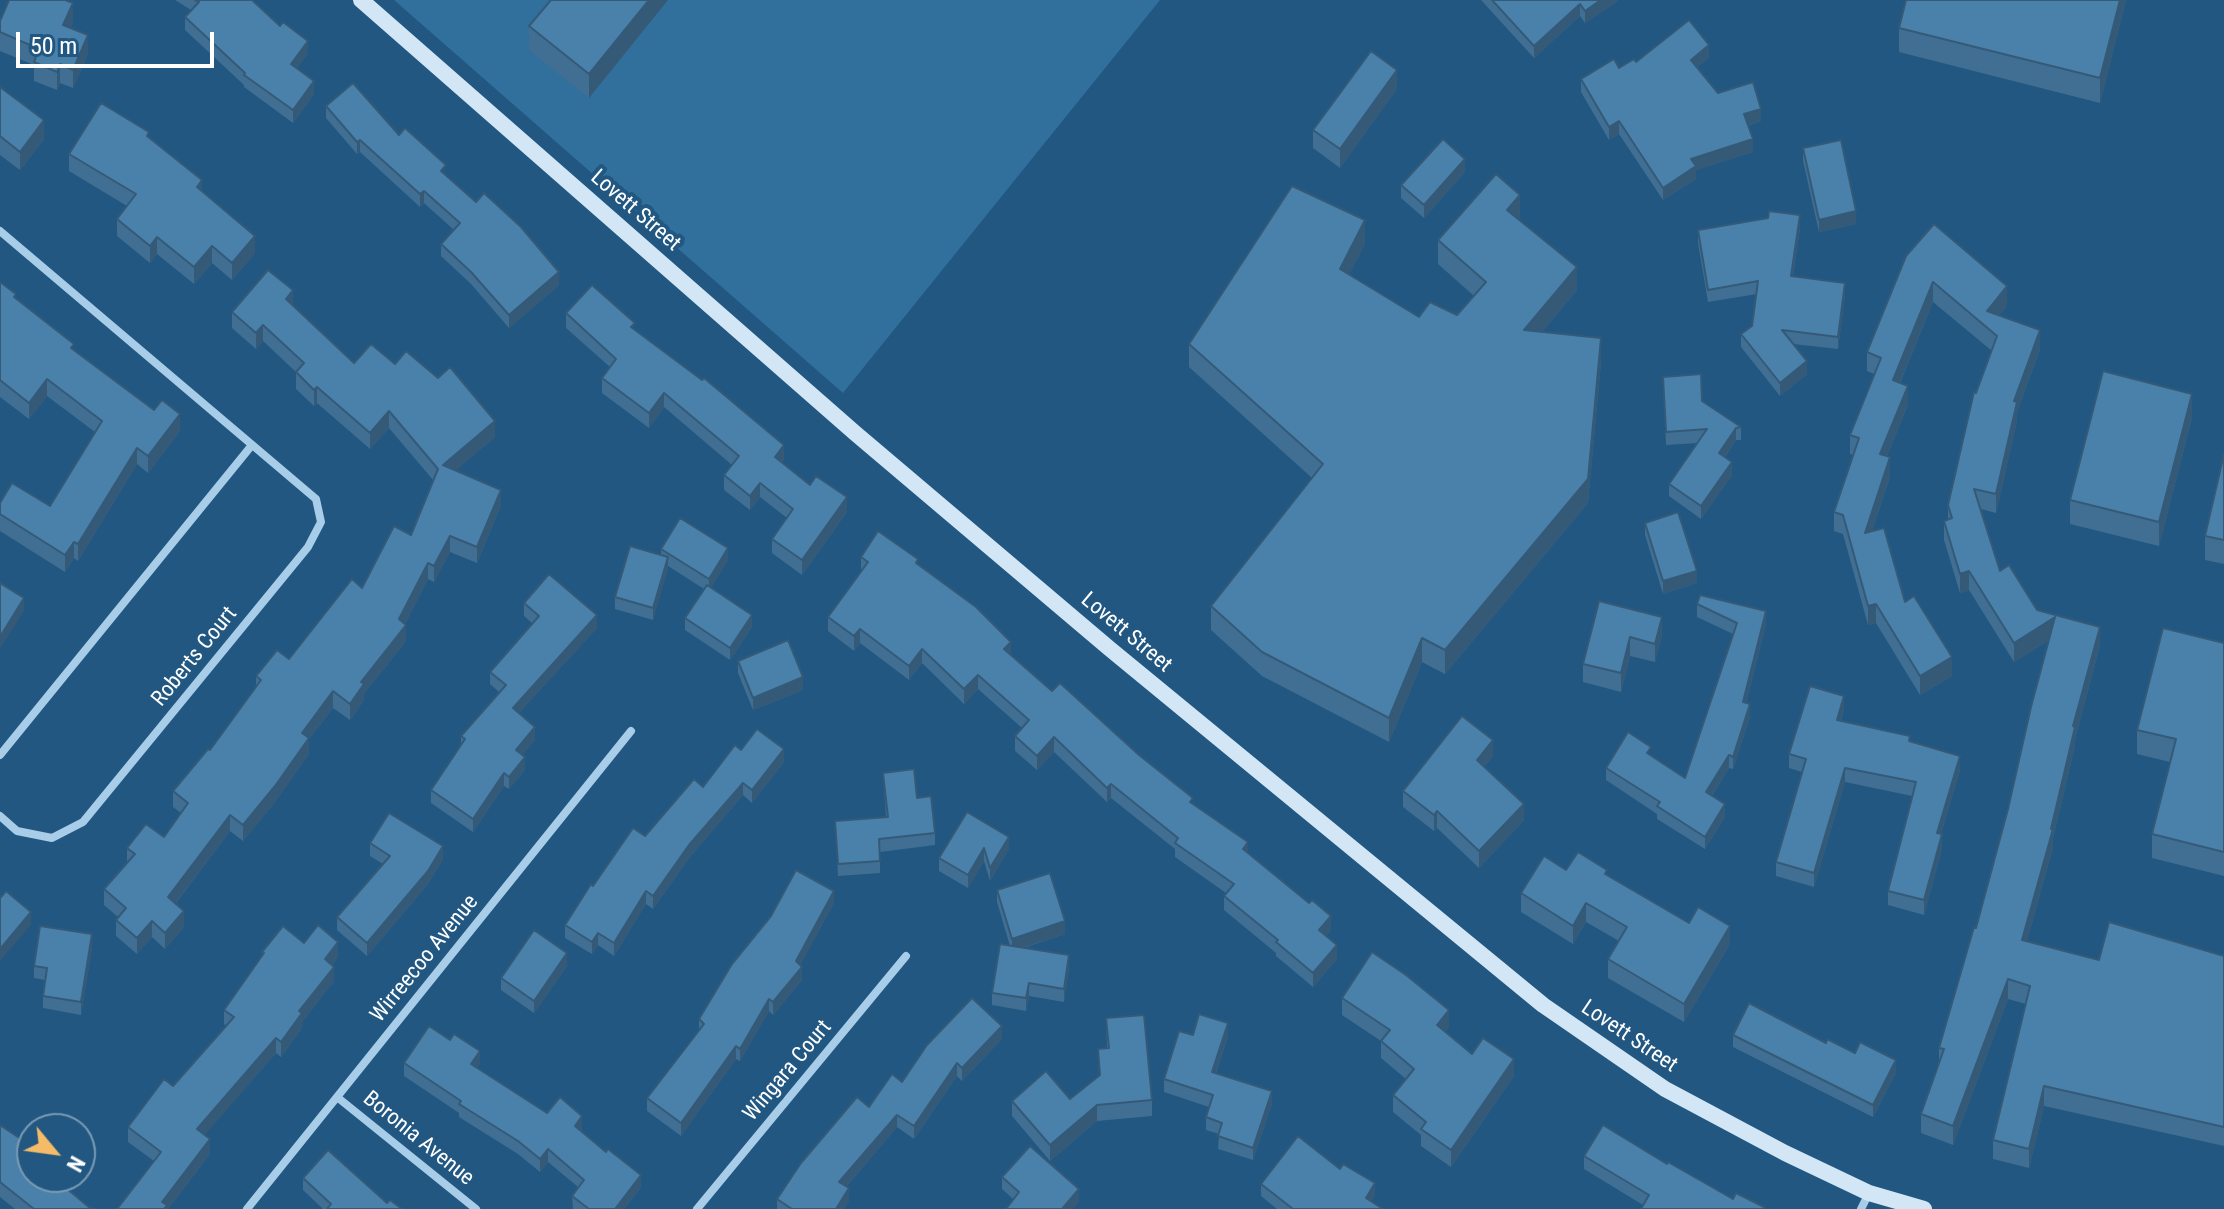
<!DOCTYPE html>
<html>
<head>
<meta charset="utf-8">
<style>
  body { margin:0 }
  #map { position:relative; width:2224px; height:1209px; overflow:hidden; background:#215781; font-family:"Roboto Condensed",sans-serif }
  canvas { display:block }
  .north { position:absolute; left:16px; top:1113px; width:80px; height:80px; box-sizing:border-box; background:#215781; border:2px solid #7a9ab3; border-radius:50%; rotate:119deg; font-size:22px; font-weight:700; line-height:32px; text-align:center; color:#fff }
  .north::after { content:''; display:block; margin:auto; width:28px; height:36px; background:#f4bb69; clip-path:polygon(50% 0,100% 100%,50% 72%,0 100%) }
  .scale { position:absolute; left:16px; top:32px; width:198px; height:36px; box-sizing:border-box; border:4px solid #fff; border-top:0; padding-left:10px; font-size:24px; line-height:28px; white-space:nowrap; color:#fff; -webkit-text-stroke:6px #215781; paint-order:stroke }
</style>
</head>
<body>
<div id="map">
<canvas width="2224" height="1209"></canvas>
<div class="north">N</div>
<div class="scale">50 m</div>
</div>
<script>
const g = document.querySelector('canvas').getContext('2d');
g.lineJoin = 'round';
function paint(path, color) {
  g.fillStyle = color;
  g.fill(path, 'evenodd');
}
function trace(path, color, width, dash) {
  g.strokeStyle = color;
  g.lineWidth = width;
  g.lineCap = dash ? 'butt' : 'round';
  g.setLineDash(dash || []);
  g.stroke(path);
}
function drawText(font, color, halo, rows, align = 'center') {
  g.font = font + ' "Roboto Condensed",sans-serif';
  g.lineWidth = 8;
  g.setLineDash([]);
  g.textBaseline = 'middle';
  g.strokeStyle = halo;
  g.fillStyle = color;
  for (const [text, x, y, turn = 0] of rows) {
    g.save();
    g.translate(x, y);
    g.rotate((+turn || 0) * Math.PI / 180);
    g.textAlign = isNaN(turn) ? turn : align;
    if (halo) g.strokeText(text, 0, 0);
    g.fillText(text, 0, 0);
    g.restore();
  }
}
paint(new Path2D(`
  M 394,0 L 1160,0 L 843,393 Z`), '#31709d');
trace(new Path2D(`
  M 0,231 L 316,499 L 321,522 L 308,547 L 83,822 L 52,838 L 17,831 L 0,816
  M 0,755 L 252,445
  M 337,1097 L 476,1209
  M 247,1209 L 631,731
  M 697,1209 L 906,956
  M 1861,1209 L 1869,1193`), '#a8cde8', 8);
trace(new Path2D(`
  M 361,0 L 855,433 L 1110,649 L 1543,1005 L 1665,1089 L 1785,1153 L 1869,1193 L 1924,1209`), '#d2e6f6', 16);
paint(new Path2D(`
  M 175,0 L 252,0 L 308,53 L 297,68 L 314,94 L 293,123 L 244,87 L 244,85 L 185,30 L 185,17 L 191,10 Z
  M 668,0 L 589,98 L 529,50 L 529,26 Z
  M 1481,0 L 1618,0 L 1618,1 L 1585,23 L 1580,16 L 1534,58 Z
  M 2126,0 L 2100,103 L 1899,52 L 1899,28 Z
  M 0,21 L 73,22 L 70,28 L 88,54 L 73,88 L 60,83 L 57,90 L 34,81 L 34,65 L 0,51 Z
  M 1709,58 L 1697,67 L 1718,93 L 1761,121 L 1748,126 L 1753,152 L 1696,170 L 1696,179 L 1663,200 L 1619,134 L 1609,140 L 1581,92 L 1581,79 L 1636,62 Z
  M 0,87 L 44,139 L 20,170 L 0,155 Z
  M 1397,89 L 1340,168 L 1313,148 L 1313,130 Z
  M 326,106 L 399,135 L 446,176 L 559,285 L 509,328 L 471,284 L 441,256 L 441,244 L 454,230 L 424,203 L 420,207 L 360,152 L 357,154 L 326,118 Z
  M 149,138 L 202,192 L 255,253 L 232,280 L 212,263 L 194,284 L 157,254 L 150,263 L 117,236 L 117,219 L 127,206 L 69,171 L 69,154 Z
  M 1803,148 L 1856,224 L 1819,232 L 1803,161 Z
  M 1465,172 L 1424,218 L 1401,198 L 1401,185 Z
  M 1520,219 L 1519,220 L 1577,290 L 1542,332 L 1601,362 L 1588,503 L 1445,674 L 1422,662 L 1389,742 L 1262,676 L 1211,630 L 1211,606 L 1312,478 L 1189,367 L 1189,344 L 1365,244 L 1349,274 L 1419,317 L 1457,315 L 1474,296 L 1438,264 L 1438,240 Z
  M 1800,228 L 1793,276 L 1845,295 L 1838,349 L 1793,344 L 1807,374 L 1780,396 L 1741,347 L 1741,334 L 1752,326 L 1757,294 L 1708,302 L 1698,243 L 1698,230 Z
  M 1906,256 L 2007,306 L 1999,315 L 2040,350 L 2017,412 L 2017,421 L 1996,513 L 1981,509 L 2000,571 L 2037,610 L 2100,646 L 2075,739 L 2075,746 L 2053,838 L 2053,848 L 2027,941 L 2099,960 L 2224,956 L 2224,1146 L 2044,1106 L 2029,1168 L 1993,1159 L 1993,1140 L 2026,1004 L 2008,999 L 1953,1145 L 1921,1133 L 1921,1114 L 1939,1064 L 1939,1048 L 1976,928 L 2008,809 L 2049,640 L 2014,662 L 1969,590 L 1960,593 L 1944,540 L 1944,521 L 1948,520 L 1948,505 L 1976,393 L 1992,351 L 1933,302 L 1900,383 L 1908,405 L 1887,456 L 1890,477 L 1872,531 L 1905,602 L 1952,676 L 1920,695 L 1876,623 L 1868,625 L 1843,534 L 1834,531 L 1834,512 L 1853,455 L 1850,454 L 1850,435 L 1874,374 L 1867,371 L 1867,352 Z
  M 0,282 L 16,299 L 74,350 L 180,431 L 148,473 L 137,464 L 78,561 L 74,558 L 65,572 L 0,531 L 0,503 L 50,506 L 95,432 L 47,396 L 29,419 L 0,397 Z
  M 293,305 L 354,363 L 395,364 L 495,437 L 455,471 L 501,506 L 477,563 L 450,552 L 434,582 L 428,579 L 405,624 L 406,641 L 364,694 L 364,700 L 350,720 L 333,708 L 309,739 L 309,754 L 275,802 L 243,841 L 230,831 L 176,903 L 184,927 L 165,949 L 152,937 L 137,954 L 116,936 L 116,920 L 118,917 L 104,905 L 104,889 L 127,862 L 127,848 L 164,837 L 181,813 L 173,807 L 173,791 L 210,750 L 256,686 L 256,676 L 289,659 L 362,588 L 411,535 L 433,480 L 389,428 L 370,449 L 317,403 L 314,406 L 296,389 L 296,372 L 263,341 L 256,349 L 232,328 L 232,312 Z
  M 566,313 L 635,330 L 784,459 L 782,462 L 810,485 L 847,512 L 802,575 L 772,553 L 772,539 L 787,518 L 760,497 L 750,510 L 724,490 L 724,475 L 732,465 L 664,407 L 649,428 L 602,393 L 602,378 L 610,367 L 566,328 Z
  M 1663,377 L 1702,401 L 1741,427 L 1741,440 L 1736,440 L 1725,457 L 1732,475 L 1701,519 L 1669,496 L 1669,484 L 1698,443 L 1666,445 Z
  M 2192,418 L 2159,546 L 2070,524 L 2070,500 Z
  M 2224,454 L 2224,564 L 2205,560 L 2205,536 Z
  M 1645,523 L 1697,583 L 1663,594 L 1645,535 Z
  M 661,549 L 728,560 L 711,588 L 752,627 L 730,660 L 685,630 L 685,618 L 704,589 L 668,566 L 653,620 L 615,609 L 615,597 L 661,555 Z
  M 861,557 L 918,564 L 1011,655 L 1052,691 L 1193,804 L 1331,930 L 1326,936 L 1337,959 L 1313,987 L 1276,956 L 1276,953 L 1224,910 L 1224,896 L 1226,893 L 1175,857 L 1175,849 L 1111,798 L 1107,802 L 1054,752 L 1037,770 L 1015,751 L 1015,736 L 1022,728 L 978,689 L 964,704 L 922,663 L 909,680 L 860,643 L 854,651 L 828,631 L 828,617 L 861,571 Z
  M 1599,601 L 1662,635 L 1655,662 L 1630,656 L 1621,692 L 1583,682 L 1583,664 Z
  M 524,603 L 597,628 L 519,713 L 535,740 L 522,755 L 525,770 L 509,789 L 504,786 L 473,832 L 431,803 L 431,790 L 461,746 L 461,736 L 499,692 L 490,684 L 490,672 L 533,624 L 524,616 Z
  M 1697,604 L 1766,624 L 1746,703 L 1750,717 L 1733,769 L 1729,768 L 1712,796 L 1725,817 L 1705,849 L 1657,819 L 1657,814 L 1606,780 L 1606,768 L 1651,756 L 1685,778 L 1733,634 L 1697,617 Z
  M 2224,643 L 2224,876 L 2152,858 L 2152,834 L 2170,762 L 2137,754 L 2137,730 Z
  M 738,661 L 803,690 L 753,710 L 738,673 Z
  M 1844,710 L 1841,721 L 1910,742 L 1960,770 L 1941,834 L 1942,849 L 1924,915 L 1888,905 L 1888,891 L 1912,796 L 1845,782 L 1814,887 L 1776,876 L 1776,862 L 1802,772 L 1789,768 L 1789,754 Z
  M 741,750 L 784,762 L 752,803 L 743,795 L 689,858 L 653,909 L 646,904 L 614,956 L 598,945 L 592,954 L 565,938 L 565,925 L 593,886 L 645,836 L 703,787 Z
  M 1493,756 L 1484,767 L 1524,820 L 1479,868 L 1437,828 L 1434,831 L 1403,807 L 1403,791 Z
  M 883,773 L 917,798 L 935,833 L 935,845 L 880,852 L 880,873 L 838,876 L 835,821 L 886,817 Z
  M 967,812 L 1009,849 L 990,881 L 984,861 L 968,888 L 939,871 L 939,858 Z
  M 370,843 L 443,859 L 428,884 L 367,956 L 337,930 L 337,917 L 383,864 L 370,856 Z
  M 1566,870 L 1607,875 L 1689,923 L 1730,944 L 1684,1022 L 1608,978 L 1608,959 L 1619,941 L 1586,922 L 1573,944 L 1521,912 L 1521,893 Z
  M 997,890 L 1065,934 L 1023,948 L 1069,968 L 1064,1002 L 1029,996 L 1026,1011 L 992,1005 L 992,993 L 1010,946 L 997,902 Z
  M 834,903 L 800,965 L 802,980 L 773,1015 L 769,1011 L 740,1061 L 736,1059 L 681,1136 L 647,1111 L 647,1098 L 699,1031 L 699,1019 Z
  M 304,943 L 338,957 L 332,965 L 334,981 L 302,1022 L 302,1028 L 281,1057 L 276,1053 L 204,1135 L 210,1154 L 168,1209 L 117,1209 L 154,1161 L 128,1142 L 128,1127 L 173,1086 L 226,1026 L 224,1024 L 224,1010 L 262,956 L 262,952 Z
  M 92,947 L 81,1015 L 43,1008 L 43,996 L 45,980 L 34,978 L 34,966 Z
  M 567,966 L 534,1013 L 501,990 L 501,978 Z
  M 1342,998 L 1449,1027 L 1445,1032 L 1472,1054 L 1514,1076 L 1451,1167 L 1421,1146 L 1421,1135 L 1393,1112 L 1393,1095 L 1406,1079 L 1381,1058 L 1381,1041 L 1342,1015 Z
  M 1106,1018 L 1152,1100 L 1152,1116 L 1097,1121 L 1050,1161 L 1012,1116 L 1012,1101 L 1070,1099 L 1099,1076 L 1098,1049 L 1107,1049 Z
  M 1193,1035 L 1228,1036 L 1216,1073 L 1272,1104 L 1253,1160 L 1218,1149 L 1219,1134 L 1206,1130 L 1206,1117 L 1209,1107 L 1164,1092 L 1164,1079 Z
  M 1733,1035 L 1826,1043 L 1896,1073 L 1873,1117 L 1733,1047 Z
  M 1002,1039 L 962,1081 L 957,1076 L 914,1139 L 897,1127 L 846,1187 L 849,1201 L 844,1209 L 777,1209 L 777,1199 L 869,1107 L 902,1082 Z
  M 404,1063 L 480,1063 L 477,1068 L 547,1113 L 582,1129 L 581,1131 L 641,1188 L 624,1209 L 573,1209 L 572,1196 L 578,1187 L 548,1162 L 540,1172 L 518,1154 L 459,1117 L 459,1113 L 404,1076 Z
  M 0,1125 L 27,1155 L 90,1208 L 94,1209 L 15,1209 L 0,1197 Z
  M 1584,1156 L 1667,1164 L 1733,1199 L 1764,1209 L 1643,1205 L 1584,1169 Z
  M 1340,1169 L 1375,1196 L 1371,1201 L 1383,1209 L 1277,1209 L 1261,1196 L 1261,1184 Z
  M 1002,1177 L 1079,1202 L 1013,1199 L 1002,1189 Z
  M 303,1178 L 387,1203 L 402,1209 L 323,1209 L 303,1190 Z`), '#406f93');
paint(new Path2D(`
  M 649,0 L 668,0 L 589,98 L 589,74 Z
  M 1601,0 L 1618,0 L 1618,1 L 1585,23 L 1585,11 Z
  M 2120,0 L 2126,0 L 2100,103 L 2100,78 Z
  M 73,3 L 73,22 L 63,44 L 63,25 Z
  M 1580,4 L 1580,16 L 1534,58 L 1534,46 Z
  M 88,35 L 88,54 L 73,88 L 73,70 Z
  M 308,41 L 308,53 L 291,77 L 291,64 Z
  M 1709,45 L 1709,58 L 1691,72 L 1691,60 Z
  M 60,64 L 60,83 L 57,90 L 57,72 Z
  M 1397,70 L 1397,89 L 1340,168 L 1340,149 Z
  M 314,81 L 314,94 L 293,123 L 293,110 Z
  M 1761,109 L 1761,121 L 1744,127 L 1744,114 Z
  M 44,120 L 44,139 L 20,170 L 20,152 Z
  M 1619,121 L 1619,134 L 1609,140 L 1609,127 Z
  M 1753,139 L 1753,152 L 1696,170 L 1696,179 L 1663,200 L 1663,188 L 1691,159 Z
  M 360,140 L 360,152 L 357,154 L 357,142 Z
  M 1465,159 L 1465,172 L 1424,218 L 1424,205 Z
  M 202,180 L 202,197 L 197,187 Z
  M 424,191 L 424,203 L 420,207 L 420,194 Z
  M 1520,195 L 1520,219 L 1507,234 L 1507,210 Z
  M 1856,211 L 1856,224 L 1819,232 L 1819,220 Z
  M 1800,215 L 1800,228 L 1791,288 L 1791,276 Z
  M 1365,220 L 1365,244 L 1340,293 L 1340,269 Z
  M 255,236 L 255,253 L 232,280 L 232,263 Z
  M 157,237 L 157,254 L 150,263 L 150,246 Z
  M 212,246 L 212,263 L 194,284 L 194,267 Z
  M 1577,267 L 1577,290 L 1524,354 L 1524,330 Z
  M 559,272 L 559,285 L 509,328 L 509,315 Z
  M 1933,282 L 1933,302 L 1893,399 L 1893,380 Z
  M 1845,283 L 1845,295 L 1838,349 L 1838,337 Z
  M 2007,286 L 2007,306 L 1988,328 L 1987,311 Z
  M 293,290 L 293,307 L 286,299 Z
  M 263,325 L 263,341 L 256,349 L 256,333 Z
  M 2040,330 L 2040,350 L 2017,412 L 2017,421 L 1996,513 L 1996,494 L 2014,401 Z
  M 1601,338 L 1601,362 L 1588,503 L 1445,674 L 1445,650 Z
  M 1807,361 L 1807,374 L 1780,396 L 1780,383 Z
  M 47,379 L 47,396 L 29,419 L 29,403 Z
  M 1908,386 L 1908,405 L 1880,473 L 1880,454 Z
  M 317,387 L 317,403 L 314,406 L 314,390 Z
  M 664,393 L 664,407 L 649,428 L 649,413 Z
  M 2192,394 L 2192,418 L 2159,546 L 2159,522 Z
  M 389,411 L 389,428 L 370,449 L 370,433 Z
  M 180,414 L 180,431 L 148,473 L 148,456 Z
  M 495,421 L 495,437 L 443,482 L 443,465 Z
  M 1736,428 L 1736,440 L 1719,465 L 1719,453 Z
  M 784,445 L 784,459 L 775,471 L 775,457 Z
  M 137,448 L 137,464 L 78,561 L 78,544 Z
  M 1890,457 L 1890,477 L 1865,552 L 1865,533 Z
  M 1732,462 L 1732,475 L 1701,519 L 1701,506 Z
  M 760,483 L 760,497 L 750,510 L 750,496 Z
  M 501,490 L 501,506 L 477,563 L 477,547 Z
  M 847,497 L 847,512 L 802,575 L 802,560 Z
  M 450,536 L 450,552 L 434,582 L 434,566 Z
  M 74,542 L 74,558 L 65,572 L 65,555 Z
  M 728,548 L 728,560 L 709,592 L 709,579 Z
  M 668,557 L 668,570 L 653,620 L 653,608 Z
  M 428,563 L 428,579 L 402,630 L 406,625 L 406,641 L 364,694 L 364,700 L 350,720 L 350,704 L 361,682 L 399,619 Z
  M 1697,571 L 1697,583 L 1663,594 L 1663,581 Z
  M 1969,571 L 1969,590 L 1960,593 L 1960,574 Z
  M 24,598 L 24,611 L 0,649 L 0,637 Z
  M 1876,604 L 1876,623 L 1868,625 L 1868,606 Z
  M 1766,611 L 1766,624 L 1743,714 L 1743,702 Z
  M 597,615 L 597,628 L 513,720 L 513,708 Z
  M 752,615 L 752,627 L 730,660 L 730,648 Z
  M 1662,617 L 1662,635 L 1655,662 L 1655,644 Z
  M 2055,617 L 2055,636 L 2014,662 L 2014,643 Z
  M 2100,627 L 2100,646 L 2075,739 L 2075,746 L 2053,838 L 2053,848 L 2022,959 L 2022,940 L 2051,829 L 2073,726 Z
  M 860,629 L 860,643 L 854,651 L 854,636 Z
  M 1630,637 L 1630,656 L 1621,692 L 1621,673 Z
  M 1422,638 L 1422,662 L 1389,742 L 1389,718 Z
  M 1011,642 L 1011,656 L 1004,649 Z
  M 922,649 L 922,663 L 909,680 L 909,666 Z
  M 1952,657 L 1952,676 L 1920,695 L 1920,676 Z
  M 978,675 L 978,689 L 964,704 L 964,689 Z
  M 803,677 L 803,690 L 753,710 L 753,698 Z
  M 333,691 L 333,708 L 309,739 L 309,754 L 275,802 L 243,841 L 243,825 L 302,733 Z
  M 1844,696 L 1844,710 L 1837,734 L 1837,720 Z
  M 1750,704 L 1750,717 L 1733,769 L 1733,757 Z
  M 535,727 L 535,740 L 516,762 L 516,750 Z
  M 1054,737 L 1054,752 L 1037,770 L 1037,756 Z
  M 1493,740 L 1493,756 L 1477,776 L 1477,760 Z
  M 784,749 L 784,762 L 752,803 L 752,790 Z
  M 1729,755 L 1729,768 L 1706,805 L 1706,792 Z
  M 1960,756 L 1960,770 L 1937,847 L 1937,833 Z
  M 525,757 L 525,770 L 509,789 L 509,777 Z
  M 1845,768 L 1845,782 L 1814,887 L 1814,873 Z
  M 504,773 L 504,786 L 473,832 L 473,819 Z
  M 743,783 L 743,795 L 689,858 L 653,909 L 653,896 L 689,845 Z
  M 1111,784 L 1111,798 L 1107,802 L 1107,788 Z
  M 1524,804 L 1524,820 L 1479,868 L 1479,851 Z
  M 1725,804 L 1725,817 L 1705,849 L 1705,837 Z
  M 1437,811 L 1437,828 L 1434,831 L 1434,815 Z
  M 230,815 L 230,831 L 168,913 L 168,897 Z
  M 1942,834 L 1942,849 L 1924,915 L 1924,900 Z
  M 1009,837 L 1009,849 L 990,881 L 990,868 Z
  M 1248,842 L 1248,856 L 1243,849 Z
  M 443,846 L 443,859 L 428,884 L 367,956 L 367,943 Z
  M 984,848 L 984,861 L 968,888 L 968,875 Z
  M 646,891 L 646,904 L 614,956 L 614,943 Z
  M 834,891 L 834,903 L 796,974 L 796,961 Z
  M 1586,903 L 1586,922 L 1573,944 L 1573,926 Z
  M 184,911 L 184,927 L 165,949 L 165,933 Z
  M 31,912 L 31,925 L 0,961 L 0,949 Z
  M 1331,916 L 1331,930 L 1319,944 L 1319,930 Z
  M 152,921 L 152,937 L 137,954 L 137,938 Z
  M 1065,921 L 1065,934 L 1012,951 L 1012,939 Z
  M 1730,926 L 1730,944 L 1684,1022 L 1684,1004 Z
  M 598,933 L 598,945 L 592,954 L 592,942 Z
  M 92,934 L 92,947 L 81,1015 L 81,1002 Z
  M 338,942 L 338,957 L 325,974 L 325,959 Z
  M 1337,945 L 1337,959 L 1313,987 L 1313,973 Z
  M 567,953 L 567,966 L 534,1013 L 534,1001 Z
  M 1069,955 L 1069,968 L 1064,1002 L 1064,989 Z
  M 334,967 L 334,981 L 302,1022 L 302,1028 L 281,1057 L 281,1042 L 299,1011 Z
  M 802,967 L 802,980 L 773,1015 L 773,1002 Z
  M 2008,979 L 2008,999 L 1953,1145 L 1953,1126 Z
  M 1029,983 L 1029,996 L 1026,1011 L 1026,998 Z
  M 769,999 L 769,1011 L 740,1061 L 740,1049 Z
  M 1449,1010 L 1449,1027 L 1437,1042 L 1437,1025 Z
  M 1228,1023 L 1228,1036 L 1212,1084 L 1212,1072 Z
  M 1002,1026 L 1002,1039 L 962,1081 L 962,1068 Z
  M 276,1038 L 276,1053 L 197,1144 L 197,1129 Z
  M 736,1046 L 736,1059 L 681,1136 L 681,1123 Z
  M 480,1051 L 480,1063 L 471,1077 L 471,1064 Z
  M 1514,1059 L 1514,1076 L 1451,1167 L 1451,1150 Z
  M 1896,1060 L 1896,1073 L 1873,1117 L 1873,1105 Z
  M 957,1063 L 957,1076 L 914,1139 L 914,1126 Z
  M 2044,1086 L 2044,1106 L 2029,1168 L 2029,1149 Z
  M 1272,1091 L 1272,1104 L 1253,1160 L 1253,1148 Z
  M 1097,1105 L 1097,1121 L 1050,1161 L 1050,1145 Z
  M 897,1115 L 897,1127 L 839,1195 L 839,1182 Z
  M 582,1116 L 582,1129 L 575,1138 L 575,1126 Z
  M 210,1139 L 210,1154 L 168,1209 L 162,1209 L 162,1202 Z
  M 27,1143 L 27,1158 L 22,1151 Z
  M 548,1149 L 548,1162 L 540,1172 L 540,1159 Z
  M 641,1175 L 641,1188 L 624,1209 L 615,1209 Z
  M 1375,1183 L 1375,1196 L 1367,1209 L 1366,1198 Z
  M 849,1188 L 849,1201 L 844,1209 L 836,1209 Z
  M 1079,1189 L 1079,1202 L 1073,1209 L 1062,1209 Z`), '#345a78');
const building = new Path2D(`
  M 9,0 L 65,0 L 73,3 L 63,25 L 88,35 L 73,70 L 60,64 L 57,72 L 34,62 L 39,49 L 0,32 L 0,21 Z
  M 195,0 L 252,0 L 280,26 L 283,22 L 308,41 L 291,64 L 314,81 L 293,110 L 244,75 L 245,73 L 185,17 L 199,2 Z
  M 551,0 L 649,0 L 589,74 L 529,26 Z
  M 1492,0 L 1601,0 L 1585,11 L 1580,4 L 1534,46 Z
  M 1906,0 L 2120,0 L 2100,78 L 1899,28 Z
  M 1689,20 L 1709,45 L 1691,60 L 1718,93 L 1753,82 L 1761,109 L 1744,114 L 1753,139 L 1691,159 L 1696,166 L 1663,188 L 1619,121 L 1609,127 L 1581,79 L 1614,59 L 1619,68 L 1634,59 L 1636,62 Z
  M 1371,51 L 1397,70 L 1340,149 L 1313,130 Z
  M 353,83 L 399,135 L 405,128 L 446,165 L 441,171 L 476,202 L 484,193 L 521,227 L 559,272 L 509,315 L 471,272 L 441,244 L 460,223 L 424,191 L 420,194 L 360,140 L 357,142 L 326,106 Z
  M 0,87 L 44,120 L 20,152 L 0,136 Z
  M 101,103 L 149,132 L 147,136 L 202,180 L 197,187 L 255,236 L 232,263 L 212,246 L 194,267 L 157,237 L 150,246 L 117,219 L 136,194 L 69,154 Z
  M 1443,139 L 1465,159 L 1424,205 L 1401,185 Z
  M 1841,140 L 1856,211 L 1819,220 L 1803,148 Z
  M 1496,174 L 1520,195 L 1507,210 L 1577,267 L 1524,330 L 1601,338 L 1588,479 L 1445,650 L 1422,638 L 1389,718 L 1262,652 L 1211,606 L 1323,464 L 1189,344 L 1292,186 L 1365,220 L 1340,269 L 1419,317 L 1430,302 L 1457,315 L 1486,282 L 1438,240 Z
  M 1769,211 L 1800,215 L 1791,276 L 1845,283 L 1838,337 L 1782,330 L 1807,361 L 1780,383 L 1741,334 L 1752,326 L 1758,281 L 1708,290 L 1698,230 L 1768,218 Z
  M 1934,224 L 2007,286 L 1987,311 L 2040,330 L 2014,401 L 2017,402 L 1996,494 L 1974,489 L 2000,571 L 2009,565 L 2037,610 L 2100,627 L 2073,726 L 2075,727 L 2051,829 L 2053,829 L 2022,940 L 2099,960 L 2109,922 L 2224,956 L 2224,1127 L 2044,1086 L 2029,1149 L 1993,1140 L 2030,986 L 2008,979 L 1953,1126 L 1921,1114 L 1944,1049 L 1939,1048 L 1974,927 L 1976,928 L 2008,809 L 2031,707 L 2055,617 L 2014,643 L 1969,571 L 1960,574 L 1944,521 L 1952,518 L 1948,505 L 1974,392 L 1976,393 L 1997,336 L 1933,282 L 1893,380 L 1908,386 L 1880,454 L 1890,457 L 1865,533 L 1884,528 L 1905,602 L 1914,596 L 1952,657 L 1920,676 L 1876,604 L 1868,606 L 1843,515 L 1834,512 L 1859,438 L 1850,435 L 1881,358 L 1867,352 L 1906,256 Z
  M 268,270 L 293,290 L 286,299 L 354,363 L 371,344 L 395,364 L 406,351 L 438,378 L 450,367 L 495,421 L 443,465 L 501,490 L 477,547 L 450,536 L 434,566 L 428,563 L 399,619 L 406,625 L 361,682 L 364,684 L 350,704 L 333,691 L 302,733 L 309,738 L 275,786 L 243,825 L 230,815 L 168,897 L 184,911 L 165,933 L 152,921 L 137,938 L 116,920 L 126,908 L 104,889 L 135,854 L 127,848 L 146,824 L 164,837 L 188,803 L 173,791 L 208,749 L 210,750 L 261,680 L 256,676 L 277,650 L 289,659 L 352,579 L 362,588 L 394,526 L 411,535 L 438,469 L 389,411 L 370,433 L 317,387 L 314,390 L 296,372 L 304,363 L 263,325 L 256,333 L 232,312 Z
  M 0,282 L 16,294 L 14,297 L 74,344 L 71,348 L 154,410 L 162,400 L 180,414 L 148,456 L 137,448 L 78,544 L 74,542 L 65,555 L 0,514 L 0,503 L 12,483 L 50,506 L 102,421 L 47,379 L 29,403 L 0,380 Z
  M 592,285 L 635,323 L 631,327 L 702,380 L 704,378 L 784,445 L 775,457 L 810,485 L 816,476 L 847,497 L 802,560 L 772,539 L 793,509 L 760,483 L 750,496 L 724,475 L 739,456 L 664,393 L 649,413 L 602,378 L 616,359 L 566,313 Z
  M 2103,371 L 2192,394 L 2159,522 L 2070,500 Z
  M 1701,374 L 1702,401 L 1741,427 L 1736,428 L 1719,453 L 1732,462 L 1701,506 L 1669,484 L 1707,429 L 1666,432 L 1663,377 Z
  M 2224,454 L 2224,540 L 2205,536 Z
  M 1678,512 L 1697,571 L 1663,581 L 1645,523 Z
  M 680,518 L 728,548 L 709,579 L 661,549 Z
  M 878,531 L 918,559 L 916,563 L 976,607 L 1011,642 L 1004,649 L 1052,691 L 1060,683 L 1139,755 L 1193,798 L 1190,802 L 1248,842 L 1243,849 L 1309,903 L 1312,900 L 1331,916 L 1319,930 L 1337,945 L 1313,973 L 1276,942 L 1278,940 L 1224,896 L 1234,884 L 1175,843 L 1178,838 L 1111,784 L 1107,788 L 1054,737 L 1037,756 L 1015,736 L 1029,720 L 978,675 L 964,689 L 922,649 L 909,666 L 860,629 L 854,636 L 828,617 L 868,562 L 861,557 Z
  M 630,546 L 668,557 L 653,608 L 615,597 Z
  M 549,574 L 597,615 L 513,708 L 535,727 L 516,750 L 525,757 L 509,777 L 504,773 L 473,819 L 431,790 L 465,739 L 461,736 L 506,685 L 490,672 L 539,616 L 524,603 Z
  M 0,583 L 24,598 L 0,637 Z
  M 707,585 L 752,615 L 730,648 L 685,618 Z
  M 1700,595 L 1766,611 L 1743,702 L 1750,704 L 1733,757 L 1729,755 L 1706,792 L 1725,804 L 1705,837 L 1657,806 L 1660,802 L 1606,768 L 1628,732 L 1651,747 L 1647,753 L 1685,778 L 1737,623 L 1697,604 Z
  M 1599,601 L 1662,617 L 1655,644 L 1630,637 L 1621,673 L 1583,664 Z
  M 2163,628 L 2224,643 L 2224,852 L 2152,834 L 2176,739 L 2137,730 Z
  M 788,640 L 803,677 L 753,698 L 738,661 Z
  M 1810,686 L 1844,696 L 1837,720 L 1910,736 L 1909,741 L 1960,756 L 1937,833 L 1942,834 L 1924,900 L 1888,891 L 1916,782 L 1845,768 L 1814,873 L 1776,862 L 1806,759 L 1789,754 Z
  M 1462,716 L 1493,740 L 1477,760 L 1524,804 L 1479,851 L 1437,811 L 1434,815 L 1403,791 Z
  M 757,729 L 784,749 L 752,790 L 743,783 L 689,845 L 653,896 L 646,891 L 614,943 L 598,933 L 592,942 L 565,925 L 591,884 L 593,886 L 633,828 L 645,836 L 694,779 L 703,787 L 735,745 L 741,750 Z
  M 914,769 L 917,798 L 931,796 L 935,833 L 879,839 L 880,861 L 838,864 L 835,821 L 888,817 L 883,773 Z
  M 967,812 L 1009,837 L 990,868 L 984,848 L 968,875 L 939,858 Z
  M 389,813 L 443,846 L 428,871 L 367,943 L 337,917 L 390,856 L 370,843 Z
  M 1578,852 L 1607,870 L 1605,874 L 1689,923 L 1698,907 L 1730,926 L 1684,1004 L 1608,959 L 1627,927 L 1586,903 L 1573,926 L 1521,893 L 1544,856 L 1566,870 Z
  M 796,870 L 834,891 L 796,961 L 802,967 L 773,1002 L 769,999 L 740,1049 L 736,1046 L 681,1123 L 647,1098 L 704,1024 L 699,1019 L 732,964 L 771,916 Z
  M 1050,873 L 1065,921 L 1012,939 L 997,890 Z
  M 6,891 L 31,912 L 0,949 L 0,896 L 1,897 Z
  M 318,925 L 338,942 L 325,959 L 334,967 L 299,1011 L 302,1013 L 281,1042 L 276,1038 L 197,1129 L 210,1139 L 162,1202 L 167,1205 L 164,1209 L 117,1209 L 161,1152 L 128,1127 L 164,1079 L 173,1086 L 234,1017 L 224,1010 L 264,953 L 262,952 L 283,926 L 304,943 Z
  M 40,926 L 92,934 L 81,1002 L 43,996 L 47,968 L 34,966 Z
  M 534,930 L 567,953 L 534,1001 L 501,978 Z
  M 1000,944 L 1069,955 L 1064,989 L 1029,983 L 1026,998 L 992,993 Z
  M 1372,952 L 1406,975 L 1449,1010 L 1437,1025 L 1472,1054 L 1483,1038 L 1514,1059 L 1451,1150 L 1421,1129 L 1426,1122 L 1393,1095 L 1414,1069 L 1381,1041 L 1390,1030 L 1342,998 Z
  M 972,998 L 1002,1026 L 962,1068 L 957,1063 L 914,1126 L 897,1115 L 839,1182 L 849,1188 L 836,1209 L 792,1209 L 777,1199 L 801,1163 L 857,1097 L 869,1107 L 892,1074 L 902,1082 L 927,1045 Z
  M 1749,1003 L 1826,1043 L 1827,1039 L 1855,1053 L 1860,1042 L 1896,1060 L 1873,1105 L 1733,1035 Z
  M 1199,1014 L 1228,1023 L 1212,1072 L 1272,1091 L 1253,1148 L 1218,1136 L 1222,1123 L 1206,1117 L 1213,1095 L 1164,1079 L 1179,1031 L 1193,1035 Z
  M 1144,1015 L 1152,1100 L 1097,1105 L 1050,1145 L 1012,1101 L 1046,1071 L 1070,1099 L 1100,1075 L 1098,1049 L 1109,1048 L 1106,1018 Z
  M 429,1026 L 450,1040 L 454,1034 L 480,1051 L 471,1064 L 547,1113 L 560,1097 L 582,1116 L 575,1126 L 606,1152 L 608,1149 L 641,1175 L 615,1209 L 589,1209 L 572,1196 L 584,1180 L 548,1149 L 540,1159 L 518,1141 L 459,1104 L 461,1101 L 404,1063 Z
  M 0,1125 L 27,1143 L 22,1151 L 32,1160 L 32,1177 L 53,1177 L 90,1208 L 91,1207 L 94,1209 L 34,1209 L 0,1182 Z
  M 1603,1125 L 1667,1164 L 1668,1162 L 1733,1199 L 1736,1193 L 1764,1207 L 1764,1209 L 1641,1209 L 1649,1195 L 1584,1156 Z
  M 1298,1136 L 1340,1169 L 1343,1164 L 1375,1183 L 1366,1198 L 1383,1209 L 1293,1209 L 1261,1184 Z
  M 1030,1146 L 1079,1189 L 1062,1209 L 1006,1209 L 1019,1192 L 1002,1177 Z
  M 328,1150 L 387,1203 L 390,1200 L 402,1209 L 327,1209 L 331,1204 L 303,1178 Z`);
paint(building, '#4a81ab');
trace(building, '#345a78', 2);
drawText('22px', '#fff', '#215781', [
  ["Lovett Street",635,211,41],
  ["Lovett Street",1126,633,40],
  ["Roberts Court",195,657,-51],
  ["Wirreecoo Avenue",425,959,-51],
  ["Lovett Street",1629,1037,34],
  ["Wingara Court",788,1071,-50],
  ["Boronia Avenue",418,1139,39]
]);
</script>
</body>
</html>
